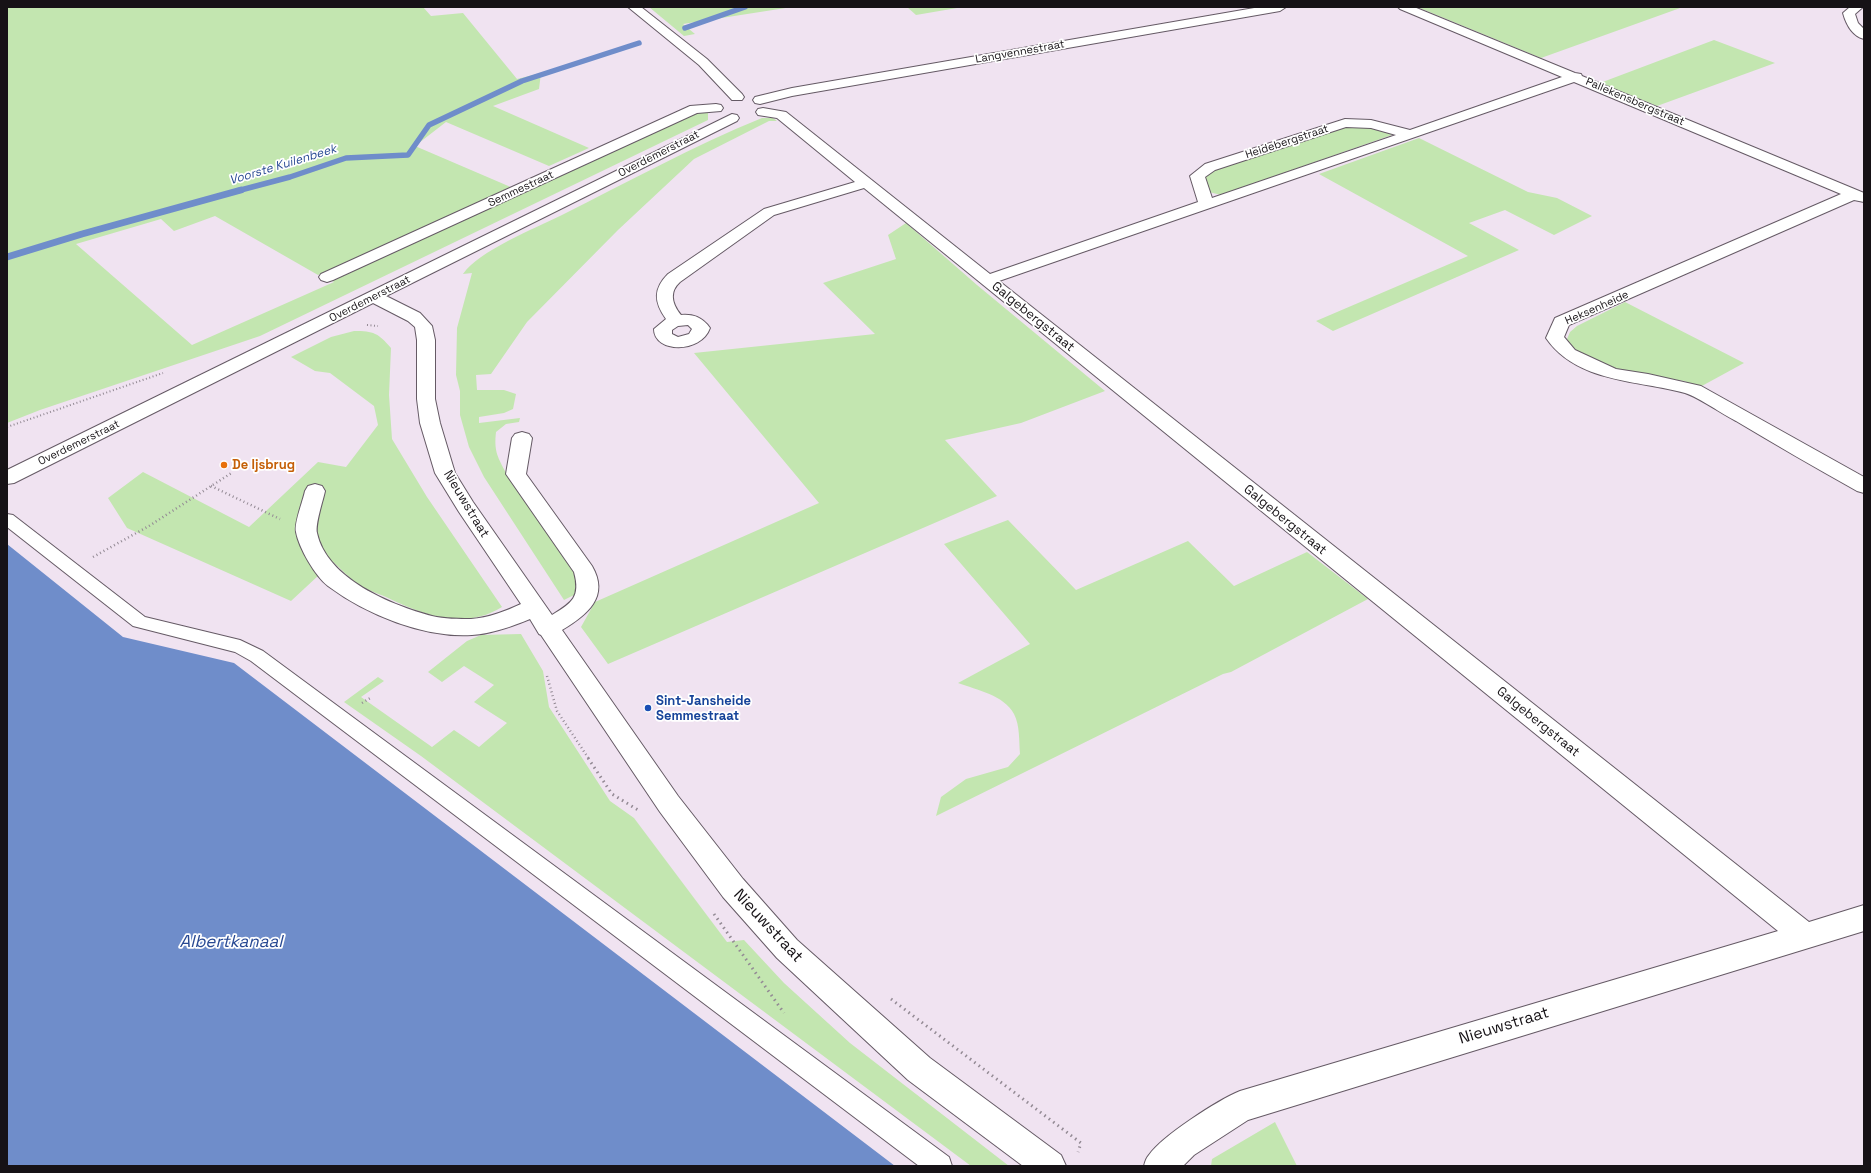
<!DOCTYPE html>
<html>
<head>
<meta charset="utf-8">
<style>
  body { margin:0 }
  #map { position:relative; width:1871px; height:1173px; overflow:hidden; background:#f0e3f1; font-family:"Space Grotesk",sans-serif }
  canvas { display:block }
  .frame { position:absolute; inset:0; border:8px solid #161216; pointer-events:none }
</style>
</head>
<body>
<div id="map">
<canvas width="1871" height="1173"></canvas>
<div class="frame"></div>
</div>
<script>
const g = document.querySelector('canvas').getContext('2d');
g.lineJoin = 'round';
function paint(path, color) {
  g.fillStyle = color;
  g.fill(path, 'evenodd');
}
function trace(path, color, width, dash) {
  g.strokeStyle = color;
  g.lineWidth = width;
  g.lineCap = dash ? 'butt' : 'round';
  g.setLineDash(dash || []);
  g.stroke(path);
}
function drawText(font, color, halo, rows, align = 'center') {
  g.font = font + ' "Space Grotesk",sans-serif';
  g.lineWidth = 3.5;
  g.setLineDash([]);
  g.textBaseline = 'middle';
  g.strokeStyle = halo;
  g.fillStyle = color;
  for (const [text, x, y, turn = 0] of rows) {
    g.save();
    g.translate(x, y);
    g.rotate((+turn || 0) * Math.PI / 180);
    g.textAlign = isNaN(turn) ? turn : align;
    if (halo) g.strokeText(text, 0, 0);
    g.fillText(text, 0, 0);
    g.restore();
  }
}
paint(new Path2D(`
  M 7,7 L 423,7 L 431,16 L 463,13 L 517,79 L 541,73 L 539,89 L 493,106 L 589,148 L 549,166 L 446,122 L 415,146 L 513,188 L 318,275 L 215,216 L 174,231 L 161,219 L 76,244 L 192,345 L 334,282 L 330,280 L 698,112 L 708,112 L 708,120 L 260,336 L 40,410 L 7,423 Z
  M 649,7 L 792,7 L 683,24 L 695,34 L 684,36 Z
  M 907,7 L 954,7 L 957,8 L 916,15 Z
  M 1417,7 L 1683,7 L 1541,58 Z
  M 1714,40 L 1775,63 L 1657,106 L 1600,83 Z
  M 762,118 L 773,118 L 777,121 L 769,121 L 694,159 L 618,230 L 527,322 L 491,374 L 476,375 L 477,390 L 504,390 L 516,394 L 513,409 L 504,413 L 479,417 L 479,423 L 520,418 L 519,422 L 506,424 L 496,432 C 494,450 497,456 505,471 L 576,575 L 579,583 L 576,594 L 564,600 L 484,477 L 469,447 L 460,415 L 460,391 L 456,375 L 457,328 L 472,273 L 463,274 C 478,251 536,228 562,215 C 628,182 693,146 762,118 Z
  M 1354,126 L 1370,127 L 1391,133 L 1392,135 L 1221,195 L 1209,192 L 1204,179 L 1206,176 L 1215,170 L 1342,128 Z
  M 1419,138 L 1528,192 L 1557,198 L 1592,216 L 1554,235 L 1505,210 L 1469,223 L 1519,250 L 1333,331 L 1316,321 L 1468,256 L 1319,174 Z
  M 906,223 L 977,285 L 1105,391 L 1021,423 L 945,440 L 997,496 L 608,664 L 581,627 L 595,602 L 819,503 L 694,353 L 875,334 L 823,283 L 896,259 L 888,235 Z
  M 1625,302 L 1744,363 L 1700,387 L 1684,381 L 1618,371 L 1577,353 L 1567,339 L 1570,332 L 1577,326 Z
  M 354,331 C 374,331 378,333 391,348 L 389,395 L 392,439 L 427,497 L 502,607 C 463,631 423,615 386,597 C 377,593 366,590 358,584 C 349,578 341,569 333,562 L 291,601 L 127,528 L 108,498 L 143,472 L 249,527 L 318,462 L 346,467 L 378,425 L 374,406 L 330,373 L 315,371 L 291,357 L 331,337 Z
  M 1008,520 L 1076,590 L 1188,541 L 1234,586 L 1307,552 L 1368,599 L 1231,672 L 1223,674 L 936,816 L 941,797 L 966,779 L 1008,767 L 1020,754 C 1019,742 1020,725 1014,714 C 1004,695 977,690 958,683 L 1030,644 L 944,544 Z
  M 521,634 L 543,671 L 549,707 L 610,801 L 634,818 L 727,942 L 744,940 L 784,983 L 850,1043 L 1009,1166 L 971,1166 L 421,756 L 344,702 L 378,677 L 384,681 L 361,697 L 432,747 L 454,730 L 479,747 L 507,723 L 474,702 L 494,685 L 464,666 L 442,682 L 428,672 L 467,641 L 481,635 Z
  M 1275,1122 L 1297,1166 L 1211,1166 L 1212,1159 Z`), '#c3e6b0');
paint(new Path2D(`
  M 7,544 L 123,637 L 234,663 L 895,1166 L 7,1166 Z`), '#6f8dca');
trace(new Path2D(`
  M 685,28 L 745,7
  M 237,191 L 290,177 L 346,158 L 408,155 L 429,125 L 522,81 L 639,43`), '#6f8dca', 5.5);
trace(new Path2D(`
  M 7,257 L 82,234 L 241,190`), '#6f8dca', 7);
const lane = new Path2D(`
  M 7,514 L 13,515 L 145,617 L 240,640 L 263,651 L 949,1157 L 952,1166 L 919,1166 L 251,661 L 235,652 L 133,626 L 7,527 Z`);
const street = new Path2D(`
  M 628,7 L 641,7 L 707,59 L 742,94 L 744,97 L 742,100 L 732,100 L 699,65 Z
  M 1260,7 L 1286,7 L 1280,11 L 792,96 L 760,104 L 755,103 L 753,100 L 755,97 L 792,88 Z
  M 1398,7 L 1414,7 L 1575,73 L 1581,74 L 1582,76 L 1864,193 L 1864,202 L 1854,200 L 1569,325 L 1564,337 L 1575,350 L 1616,369 L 1648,374 L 1701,386 L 1864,477 L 1864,493 L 1857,491 C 1816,468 1776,445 1736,421 C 1722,414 1700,398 1685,393 C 1638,380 1577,383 1546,338 L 1555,318 L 1841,194 L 1574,82 L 999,281 L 1809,922 L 1864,905 L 1864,931 L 1248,1120 L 1194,1155 L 1183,1166 L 1144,1166 C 1145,1162 1146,1158 1149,1155 C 1162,1136 1218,1100 1240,1091 L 1778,931 L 864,188 L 774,215 L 680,282 C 669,292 672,304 681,315 C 693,314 702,317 710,328 C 701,354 654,353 654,329 L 666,319 C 654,302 653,289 668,274 L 764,209 L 855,182 L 777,118 L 758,115 L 756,112 L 758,109 L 763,108 L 786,112 L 990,274 L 1198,202 L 1190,176 L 1205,164 L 1345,119 L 1371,120 L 1410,130 L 1562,77 L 1400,9 ZM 1346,127 L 1371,128 L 1396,135 L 1212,198 L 1205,177 L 1215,170 ZM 688,325 L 692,329 L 689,334 L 678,337 L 672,334 L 672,330 L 678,326 Z
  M 1850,7 L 1863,7 L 1855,14 L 1858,23 L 1864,29 L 1864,39 C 1852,36 1846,24 1843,13 Z
  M 716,104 L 721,105 L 723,108 L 721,111 L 697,113 L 333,280 L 327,282 L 321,280 L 319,277 L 321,274 L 690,106 Z
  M 732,114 L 737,115 L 739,118 L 737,121 L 386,296 L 420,313 L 432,326 L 435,340 L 435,399 L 440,423 L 455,473 L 473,502 L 552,615 C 572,603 581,597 574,572 L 506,474 L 512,438 L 515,434 L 522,432 L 529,434 L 532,438 L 526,474 L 592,566 C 610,597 587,615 562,630 L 678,796 L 743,879 L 797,940 L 930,1058 L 1061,1155 L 1066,1166 L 1023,1166 L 908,1080 L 777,958 L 723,897 L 660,812 L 541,635 L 539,634 L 530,619 C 513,626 491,634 472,635 C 424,638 367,615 328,586 C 315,576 299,548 296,532 C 294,523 303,501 305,491 L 308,486 L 315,484 L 322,486 L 325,491 C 323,501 315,524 317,533 C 327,579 391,605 432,616 C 444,619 459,619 471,619 C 488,618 506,611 521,604 L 459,512 L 435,473 L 420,423 L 417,399 L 417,340 L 415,327 L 408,321 L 373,303 L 14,483 L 7,484 L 7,470 Z`);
trace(lane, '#655a65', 2);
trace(street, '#655a65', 2);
trace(new Path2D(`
  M 367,325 L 378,326
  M 7,427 L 163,373`), '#938a94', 2, [1, 2.5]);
trace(new Path2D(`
  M 211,486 L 280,519
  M 93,557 L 149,526 L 233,472
  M 547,676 L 557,711 L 589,759
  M 362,703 L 372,697`), '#938a94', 2.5, [1, 3]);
trace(new Path2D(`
  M 588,758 L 612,794 L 638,810
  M 714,914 L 784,1013
  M 891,999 L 1081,1143 L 1078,1152`), '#938a94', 3, [1.5, 4]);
paint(lane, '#fff');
paint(street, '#fff');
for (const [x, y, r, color] of [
  [224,465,4,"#e8710a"],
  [648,708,4,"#1a4fb4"]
]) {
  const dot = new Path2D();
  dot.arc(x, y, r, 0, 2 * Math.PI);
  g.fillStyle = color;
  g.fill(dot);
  trace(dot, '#fff', 1.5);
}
drawText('11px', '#161216', '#fff', [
  ["Langvennestraat",1020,52,-10],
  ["Pallekensbergstraat",1635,102,23],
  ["Heidebergstraat",1287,142,-18],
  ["Overdemerstraat",659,154,-27],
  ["Semmestraat",521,189,-25],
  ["Overdemerstraat",370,299,-27],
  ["Heksenheide",1597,308,-24],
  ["Overdemerstraat",79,443,-26]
]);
drawText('italic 12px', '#284993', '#fff', [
  ["Voorste Kuilenbeek",283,165,-17]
]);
drawText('13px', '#161216', '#fff', [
  ["Galgebergstraat",1033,317,39],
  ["Nieuwstraat",466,504,59],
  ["Galgebergstraat",1285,520,39],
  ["Galgebergstraat",1538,722,39]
]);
drawText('bold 13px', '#c56008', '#fff', [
  ["De Ijsbrug",232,465]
], 'left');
drawText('bold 13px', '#164399', '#fff', [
  ["Sint-Jansheide",656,701],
  ["Semmestraat",656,716]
], 'left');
drawText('16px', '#161216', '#fff', [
  ["Nieuwstraat",768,926,47],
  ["Nieuwstraat",1504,1026,-17]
]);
drawText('italic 17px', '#284993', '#fff', [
  ["Albertkanaal",231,942]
]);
</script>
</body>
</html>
